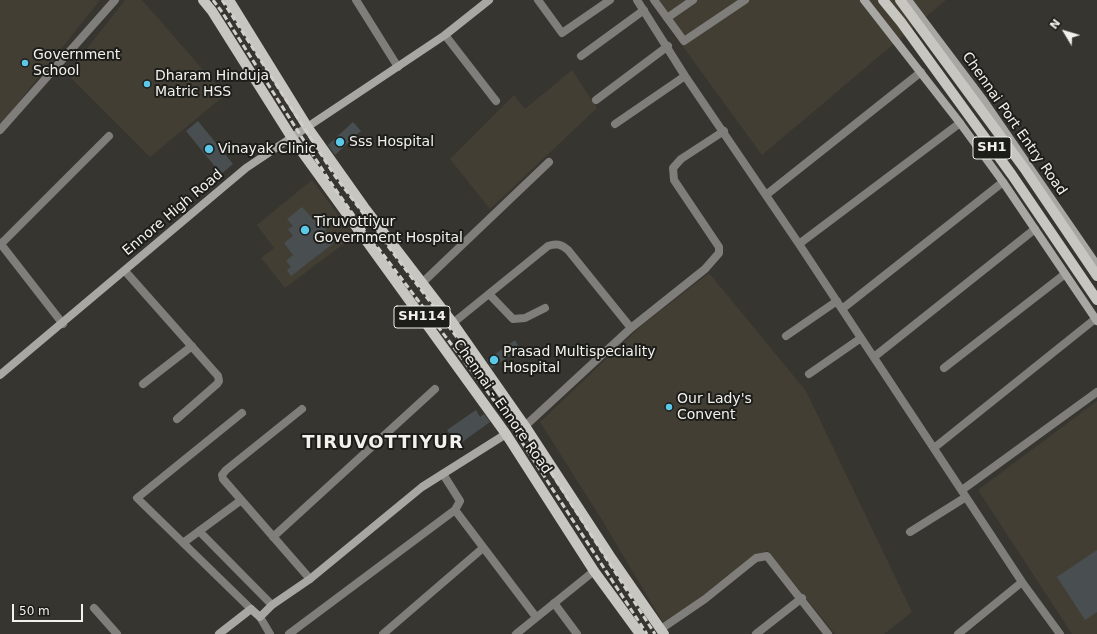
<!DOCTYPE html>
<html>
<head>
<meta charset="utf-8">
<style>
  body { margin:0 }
  #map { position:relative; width:1097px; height:634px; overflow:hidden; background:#373530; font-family:"DejaVu Sans",sans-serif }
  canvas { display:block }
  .north { position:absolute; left:1045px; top:12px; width:40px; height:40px; -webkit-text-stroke:3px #1d1d1a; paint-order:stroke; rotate:308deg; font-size:11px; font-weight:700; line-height:16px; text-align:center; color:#f2f1ee }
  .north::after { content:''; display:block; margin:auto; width:14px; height:18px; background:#f2f1ee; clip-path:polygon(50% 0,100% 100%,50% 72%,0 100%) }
  .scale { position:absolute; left:12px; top:604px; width:71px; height:18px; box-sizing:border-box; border:2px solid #f2f1ee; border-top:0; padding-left:5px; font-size:12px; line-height:14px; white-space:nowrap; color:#f2f1ee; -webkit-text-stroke:3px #1d1d1a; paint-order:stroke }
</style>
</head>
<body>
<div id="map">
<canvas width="1097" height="634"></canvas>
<div class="north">N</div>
<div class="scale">50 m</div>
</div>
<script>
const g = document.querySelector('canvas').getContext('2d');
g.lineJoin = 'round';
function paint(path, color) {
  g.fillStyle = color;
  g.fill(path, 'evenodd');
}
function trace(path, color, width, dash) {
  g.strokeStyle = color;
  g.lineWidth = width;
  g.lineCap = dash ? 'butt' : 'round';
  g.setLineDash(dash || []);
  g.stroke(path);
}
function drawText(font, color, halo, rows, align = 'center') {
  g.font = font + ' "DejaVu Sans",sans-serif';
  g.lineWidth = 4;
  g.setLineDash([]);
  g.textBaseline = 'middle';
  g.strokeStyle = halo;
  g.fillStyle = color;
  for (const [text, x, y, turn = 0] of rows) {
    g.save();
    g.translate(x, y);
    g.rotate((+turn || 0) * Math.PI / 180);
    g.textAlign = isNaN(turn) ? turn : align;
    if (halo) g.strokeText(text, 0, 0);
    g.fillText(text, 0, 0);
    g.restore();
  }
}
paint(new Path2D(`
  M 0,0 L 100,0 L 0,126 Z
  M 125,0 L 142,0 L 225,95 L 150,157 L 67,74 Z
  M 649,0 L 946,0 L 762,155 Z
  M 572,70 L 597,108 L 490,209 L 450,159 L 514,95 L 525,109 Z
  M 312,180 L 354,236 L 285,288 L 261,258 L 274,248 L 257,225 Z
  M 709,273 L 806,391 L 912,612 L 884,634 L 835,634 L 767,550 L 665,626 L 602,520 L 540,422 L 642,325 Z
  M 1097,401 L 1097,634 L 1072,634 L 978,490 Z`), '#423e34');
paint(new Path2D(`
  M 198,121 L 233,164 L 221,174 L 186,131 Z
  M 353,122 L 361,131 L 335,155 L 328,145 Z
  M 302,207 L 315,221 L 316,220 L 318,223 L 323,220 L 328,227 L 325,230 L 335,242 L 291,276 L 287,270 L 291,267 L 286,261 L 293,255 L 284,243 L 293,236 L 288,229 L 293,226 L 287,219 Z
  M 515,340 L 520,349 L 492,368 L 487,360 Z
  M 476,410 L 480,417 L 484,414 L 490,422 L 458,445 L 447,430 Z
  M 1097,550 L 1097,612 L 1085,620 L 1057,577 Z`), '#494f51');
trace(new Path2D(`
  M 356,0 L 398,67
  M 538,0 L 562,33 L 610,0
  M 637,0 L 685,76 L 799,244 L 1022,582 L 1060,634
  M 654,0 L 684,41 L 745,0
  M 667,18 L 693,0
  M 445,35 L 496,101
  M 581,56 L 644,10
  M 596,100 L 668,46
  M 615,124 L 685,76
  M 0,130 L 115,0
  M 766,195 L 921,72
  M 0,243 L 63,324
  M 1,244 L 109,136
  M 799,244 L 960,123
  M 125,271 L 218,376 L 219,381 L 217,384 L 177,419
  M 422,283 L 549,162
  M 489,294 L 513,319 L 525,318 L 545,308
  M 842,309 L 1003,182
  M 453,323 L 548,246 C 556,243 561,244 568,250 L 631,328
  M 786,336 L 837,301
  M 874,357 L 1035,229
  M 944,368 L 1065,274
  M 809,374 L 861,338
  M 143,384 L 192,346
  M 302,409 L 226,470 L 222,475 L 223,479 L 310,579
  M 242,413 L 137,498 L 251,609
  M 525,426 L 631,328 L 705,269 L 719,253 L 719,247 L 674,180 L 673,168 L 681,159 L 724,131
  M 934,448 L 1095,319
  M 443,474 L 460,501 L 455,510 L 536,617
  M 962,490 L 1097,392
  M 199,531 L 272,605
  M 910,532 L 966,497
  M 273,537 L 435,389
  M 183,543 L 240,501
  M 554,603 L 577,634
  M 94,608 L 117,634
  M 260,617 L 270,634
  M 661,629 L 705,599 L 756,558 L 767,556 L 828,634
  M 289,634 L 455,510
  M 383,634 L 483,548
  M 516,634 L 594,571
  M 756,634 L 802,598
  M 958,634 L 1022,582`), '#7f7e7b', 8);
trace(new Path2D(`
  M 864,0 L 960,123 L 1003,182 L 1097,321
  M 908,0 L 984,101 L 1097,265
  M 0,375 L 246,168 L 445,35 L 489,0
  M 219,634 L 251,609 L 260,617 L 272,605 L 310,579 L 422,487 L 506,434`), '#a8a7a3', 8);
trace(new Path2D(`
  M 203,0 L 212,11 L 292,138 L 506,434 L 594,571 L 640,634
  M 229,0 L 308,128 L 364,207 L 453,323 L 525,426 L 610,556 L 664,634
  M 883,0 L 901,22 L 1012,175 L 1097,300
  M 900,0 L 1024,168 L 1097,276`), '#c8c6c1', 10);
trace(new Path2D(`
  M 213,0 L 222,12 L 329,180 L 357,220 L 499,407 L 647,634
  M 222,0 L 335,176 L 505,401 L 655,634`), '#d1cfcc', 3, [6, 3]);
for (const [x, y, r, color] of [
  [25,63,4,"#5ac8e6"],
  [147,84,4,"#5ac8e6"],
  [340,142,5,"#5ac8e6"],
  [209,149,5,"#5ac8e6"],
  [305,230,5,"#5ac8e6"],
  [494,360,5,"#5ac8e6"],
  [669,407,4,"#5ac8e6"]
]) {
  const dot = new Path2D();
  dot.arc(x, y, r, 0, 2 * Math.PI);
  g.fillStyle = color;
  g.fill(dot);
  trace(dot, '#1d1d1a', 1.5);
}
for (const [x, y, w] of [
  [992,148,38],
  [422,317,56]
]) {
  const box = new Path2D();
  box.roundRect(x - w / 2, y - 11, w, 22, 3);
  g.fillStyle = '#1d1d1a';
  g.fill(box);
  trace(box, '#f2f1ee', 1);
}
drawText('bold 13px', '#f2f1ee', null, [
  ["SH1",992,148],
  ["SH114",422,317]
]);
drawText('14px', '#f2f1ee', '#1d1d1a', [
  ["Government",33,55],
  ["School",33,71],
  ["Dharam Hinduja",155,76],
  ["Matric HSS",155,92],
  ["Sss Hospital",349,142],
  ["Vinayak Clinic",218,149],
  ["Tiruvottiyur",314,222],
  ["Government Hospital",314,238],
  ["Prasad Multispeciality",503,352],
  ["Hospital",503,368],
  ["Our Lady's",677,399],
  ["Convent",677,415]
], 'left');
drawText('14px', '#f2f1ee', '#1d1d1a', [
  ["Chennai Port Entry Road",1014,124,55],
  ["Ennore High Road",173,213,-40],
  ["Chennai - Ennore Road",502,407,55]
]);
g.letterSpacing = '1px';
drawText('bold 18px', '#f2f1ee', '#1d1d1a', [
  ["TIRUVOTTIYUR",383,443]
]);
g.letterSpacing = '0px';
</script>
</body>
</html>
